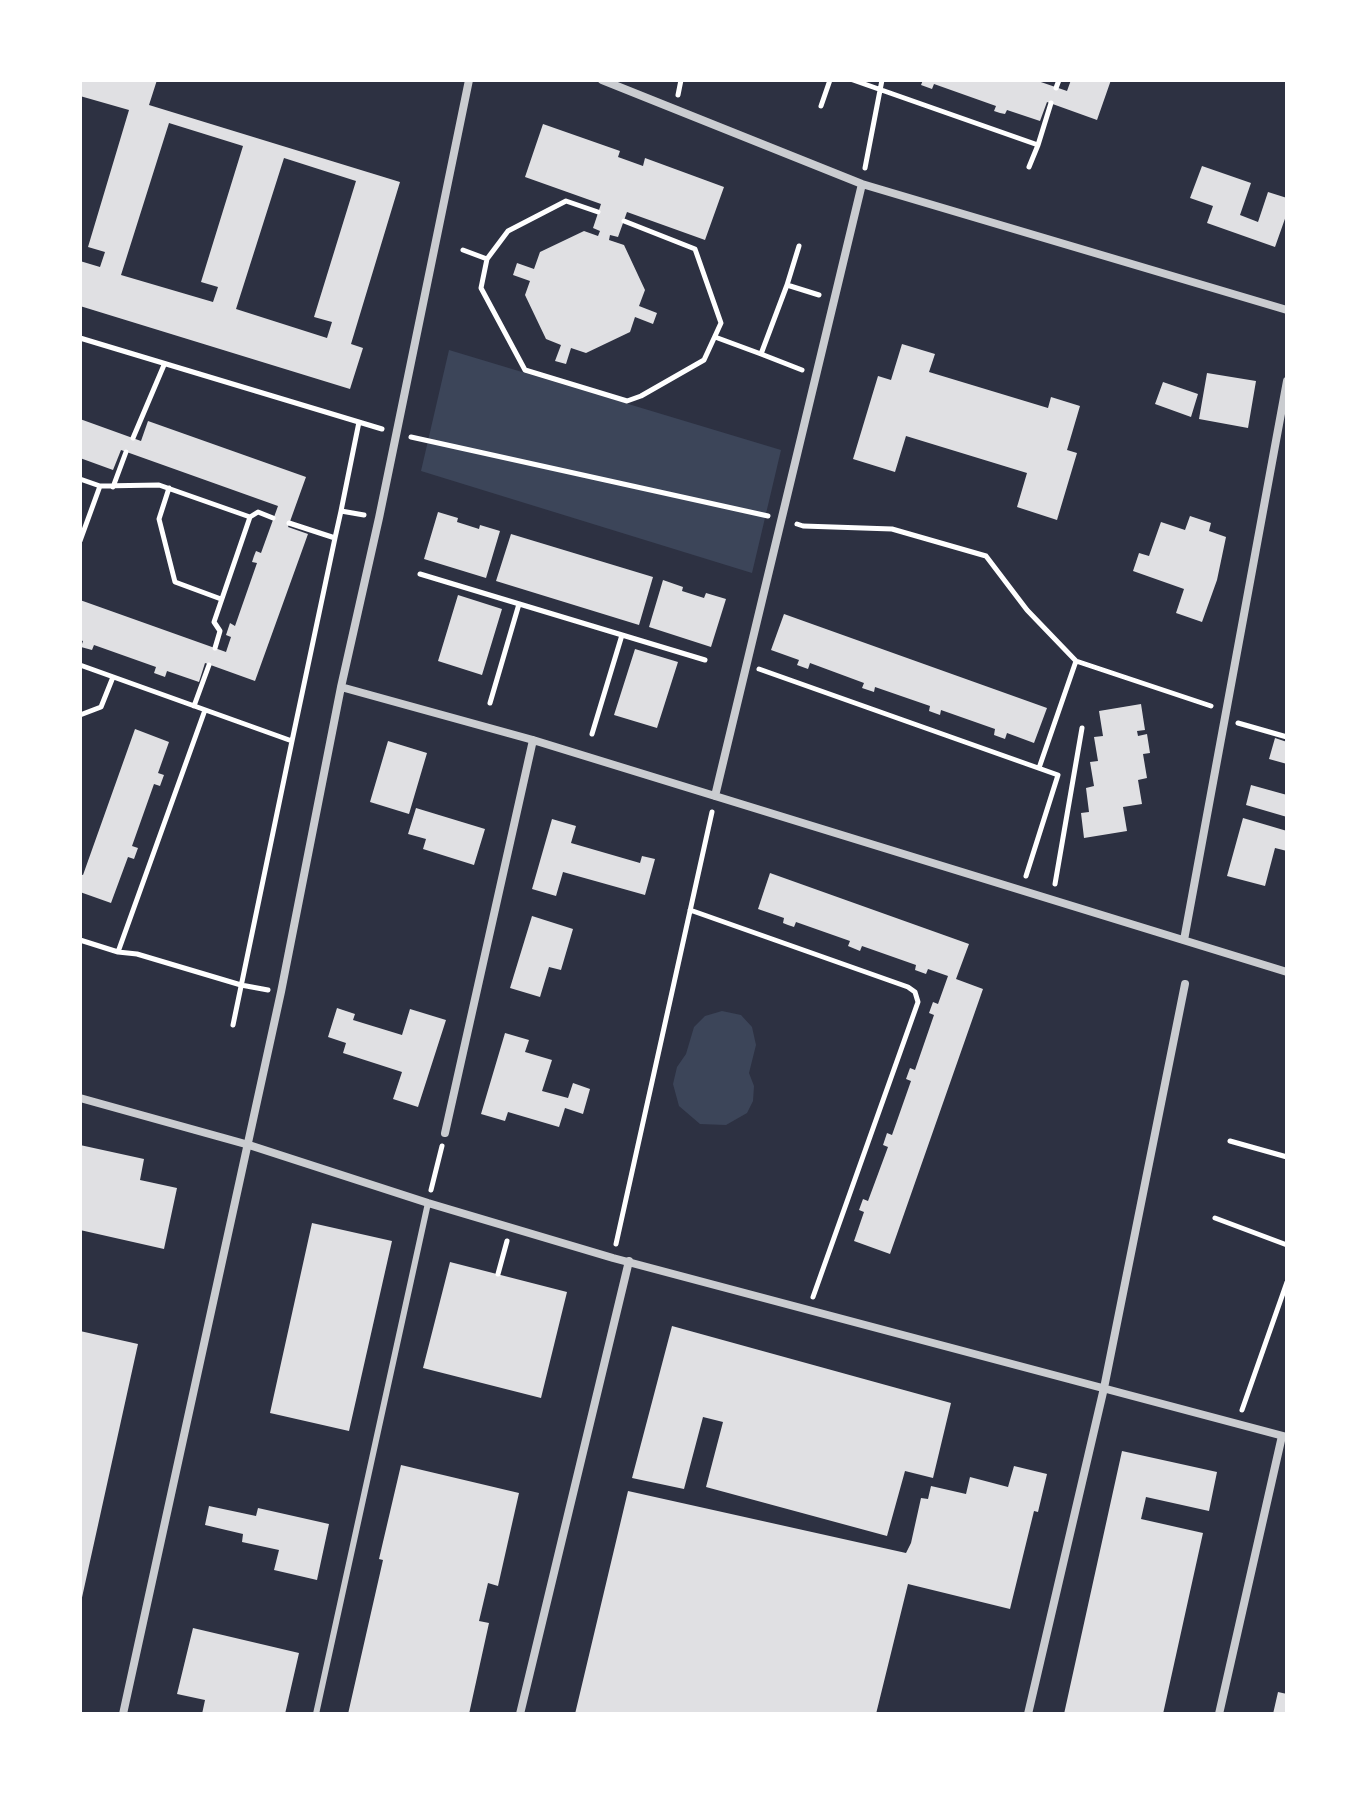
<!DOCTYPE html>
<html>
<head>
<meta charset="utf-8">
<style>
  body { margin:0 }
  #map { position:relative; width:1367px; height:1794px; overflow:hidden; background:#2d3142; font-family:Montserrat,sans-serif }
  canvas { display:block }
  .frame { position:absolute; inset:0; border:82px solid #fff; pointer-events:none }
</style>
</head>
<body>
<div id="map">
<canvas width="1367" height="1794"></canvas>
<div class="frame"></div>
</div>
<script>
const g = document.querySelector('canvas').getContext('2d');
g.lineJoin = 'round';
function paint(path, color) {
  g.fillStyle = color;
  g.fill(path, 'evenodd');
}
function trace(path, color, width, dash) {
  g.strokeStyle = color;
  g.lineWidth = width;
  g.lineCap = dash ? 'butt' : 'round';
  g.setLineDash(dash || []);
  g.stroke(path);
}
paint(new Path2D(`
  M 449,350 L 781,450 L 752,573 L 421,471 Z
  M 722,1011 L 741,1015 L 752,1027 L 756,1045 L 749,1073 L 754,1086 L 753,1101 L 747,1113 L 726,1125 L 700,1124 L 679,1106 L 673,1084 L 677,1067 L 686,1054 L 694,1027 L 705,1016 Z`), '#3c4559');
paint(new Path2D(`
  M 80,80 L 157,80 L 149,105 L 400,182 L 351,344 L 363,348 L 350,389 L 80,306 L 80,261 L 100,267 L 105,252 L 88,247 L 129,110 L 80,96 ZM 169,123 L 243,146 L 201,282 L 218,287 L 213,302 L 121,275 ZM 284,158 L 356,181 L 314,317 L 332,322 L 327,338 L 236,309 Z
  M 923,80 L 1035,80 L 1067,91 L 1071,80 L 1111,80 L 1097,120 L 1047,102 L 1040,121 L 1007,110 L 1005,114 L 1000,113 L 994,111 L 996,106 L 934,84 L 932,89 L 921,85 Z
  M 543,124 L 620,151 L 618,157 L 643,166 L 645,158 L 724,187 L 705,240 L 627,212 L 618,237 L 610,235 L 609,240 L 624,245 L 645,290 L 639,306 L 657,313 L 653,324 L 635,317 L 630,332 L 586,353 L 571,348 L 566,364 L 555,361 L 561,345 L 546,339 L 525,295 L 530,281 L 513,275 L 517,263 L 534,269 L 540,252 L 584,231 L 598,236 L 600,231 L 593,228 L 601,204 L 525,177 Z
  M 1202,166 L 1251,183 L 1240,215 L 1258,222 L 1268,192 L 1287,198 L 1287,213 L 1275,247 L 1207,223 L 1213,206 L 1190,198 Z
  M 902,344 L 935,354 L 929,372 L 1048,408 L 1051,397 L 1080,406 L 1067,450 L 1077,453 L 1057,520 L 1017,507 L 1027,473 L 906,436 L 895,472 L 853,459 L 878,376 L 891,380 Z
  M 1207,373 L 1256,381 L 1248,428 L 1199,419 Z
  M 1163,382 L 1198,394 L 1191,417 L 1155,404 Z
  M 80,419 L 141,441 L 148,421 L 306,477 L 288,527 L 308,534 L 255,681 L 205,663 L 199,682 L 167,671 L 165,677 L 154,673 L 156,667 L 94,645 L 92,650 L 81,647 L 83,641 L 80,640 L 80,600 L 226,652 L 231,637 L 226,635 L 230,623 L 235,626 L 257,563 L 252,562 L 254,556 L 256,551 L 261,553 L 278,506 L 121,450 L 113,470 L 80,458 Z
  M 438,512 L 458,518 L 457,522 L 479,529 L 480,525 L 500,531 L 486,578 L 424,559 Z
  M 1190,516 L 1211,523 L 1209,531 L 1226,537 L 1217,580 L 1202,622 L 1176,613 L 1184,589 L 1133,571 L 1139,553 L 1149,556 L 1161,522 L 1185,530 Z
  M 511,534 L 653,577 L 639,625 L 496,581 Z
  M 663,580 L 683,587 L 682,591 L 704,598 L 706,593 L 726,599 L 711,647 L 649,627 Z
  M 458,595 L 502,609 L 482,675 L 438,661 Z
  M 784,614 L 1047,708 L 1034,743 L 1007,733 L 1005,739 L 994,735 L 995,729 L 941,710 L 940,715 L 929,711 L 930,706 L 875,687 L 874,692 L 862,688 L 864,683 L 810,663 L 808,669 L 797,665 L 799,660 L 771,650 Z
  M 635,649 L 678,662 L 657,728 L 614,715 Z
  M 1141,704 L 1145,730 L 1137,731 L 1138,736 L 1147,734 L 1150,753 L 1143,754 L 1147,778 L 1138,780 L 1142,804 L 1123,807 L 1127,831 L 1084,838 L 1081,813 L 1089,812 L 1086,788 L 1094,786 L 1090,762 L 1098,761 L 1094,737 L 1103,736 L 1099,711 Z
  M 135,729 L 169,742 L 158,773 L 164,775 L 160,786 L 154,784 L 132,846 L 138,848 L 134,859 L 128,857 L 111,903 L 80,892 L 80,874 L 83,875 Z
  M 1275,738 L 1287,742 L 1287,764 L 1269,759 Z
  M 388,741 L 427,753 L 409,814 L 370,802 Z
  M 1251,785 L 1287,795 L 1287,817 L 1246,805 Z
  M 416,808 L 485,829 L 474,865 L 423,849 L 426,839 L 408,834 Z
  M 1243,818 L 1287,831 L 1287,851 L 1275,848 L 1265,886 L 1227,876 Z
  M 552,819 L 576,826 L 571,843 L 640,863 L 642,856 L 655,859 L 645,895 L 563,872 L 556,896 L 532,889 Z
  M 770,873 L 969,944 L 956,979 L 983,989 L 890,1254 L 854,1241 L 864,1212 L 859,1210 L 863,1199 L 868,1201 L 888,1147 L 883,1145 L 887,1133 L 892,1135 L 911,1081 L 906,1079 L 910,1068 L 915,1070 L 934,1015 L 929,1013 L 933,1002 L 938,1004 L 948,976 L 928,969 L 926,974 L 915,970 L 916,965 L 862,946 L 860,951 L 848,946 L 850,941 L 796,922 L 794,927 L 788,925 L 783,923 L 784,918 L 758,909 Z
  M 532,916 L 573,929 L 561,970 L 549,967 L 540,997 L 510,988 Z
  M 337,1008 L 355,1014 L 353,1020 L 402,1035 L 410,1009 L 446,1020 L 418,1107 L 393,1099 L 402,1072 L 343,1053 L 346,1043 L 328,1037 Z
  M 505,1033 L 529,1040 L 525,1052 L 552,1060 L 542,1091 L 568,1098 L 573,1083 L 590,1089 L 583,1114 L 565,1108 L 559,1127 L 508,1112 L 505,1121 L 481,1114 Z
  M 80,1145 L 144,1159 L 140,1180 L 177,1188 L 164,1249 L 80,1230 Z
  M 312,1223 L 392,1241 L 349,1431 L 270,1413 Z
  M 450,1262 L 567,1292 L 541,1398 L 423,1368 Z
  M 672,1326 L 951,1403 L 933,1478 L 905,1471 L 887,1536 L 706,1487 L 723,1422 L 703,1417 L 684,1489 L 632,1478 Z
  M 80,1331 L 138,1344 L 81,1602 L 80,1602 Z
  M 1122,1451 L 1217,1472 L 1209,1511 L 1146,1497 L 1141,1519 L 1203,1533 L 1163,1714 L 1064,1714 Z
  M 401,1465 L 519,1493 L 498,1586 L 488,1583 L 479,1621 L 489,1623 L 469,1714 L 348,1714 L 383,1560 L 379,1559 Z
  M 1014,1466 L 1047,1474 L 1038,1512 L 1034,1511 L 1010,1609 L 908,1584 L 876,1714 L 575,1714 L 628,1491 L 906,1553 L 911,1543 L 921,1498 L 928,1499 L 931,1486 L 966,1494 L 970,1477 L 1008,1487 Z
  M 209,1506 L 256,1516 L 258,1508 L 329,1524 L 317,1580 L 274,1570 L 279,1550 L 242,1542 L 243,1534 L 205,1525 Z
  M 193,1628 L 299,1653 L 285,1714 L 202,1714 L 205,1700 L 177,1694 Z
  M 1278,1692 L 1287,1694 L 1287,1714 L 1273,1714 Z`), '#e0e0e3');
trace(new Path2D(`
  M 853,80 L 1038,145 L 1029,167
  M 1056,88 L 1059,80
  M 678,95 L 681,80
  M 821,106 L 830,80
  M 1038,145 L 1051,103
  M 865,168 L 882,80
  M 463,250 L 487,259 L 508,231 L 566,201 L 598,212
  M 487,259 L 481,288 L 525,370 L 627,401 L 641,396 L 704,360 L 721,323 L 695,249 L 624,221
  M 787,285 L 799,246
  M 715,337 L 761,354
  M 80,338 L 382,429
  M 802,370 L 761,354 L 787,285 L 819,295
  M 411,437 L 768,516
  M 133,438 L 164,365
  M 80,479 L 100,486 L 159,485 L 250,517 L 214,622 L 220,631 L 215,648
  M 113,487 L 126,452
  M 169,488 L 159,519 L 175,582 L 221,599
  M 341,511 L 359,422
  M 250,517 L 258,512 L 273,518
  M 289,523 L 335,538 L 341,511 L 364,515
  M 797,524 L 803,526 L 892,529 L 986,556 L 1027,610 L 1076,661 L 1211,706
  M 80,541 L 100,486
  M 420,574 L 705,660
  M 80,665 L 292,741 L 233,1025
  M 759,669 L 1058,775 L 1026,876
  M 490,703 L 519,604
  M 194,706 L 209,665
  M 80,715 L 101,707 L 113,677
  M 1238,723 L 1287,737
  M 592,734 L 622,635
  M 292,741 L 335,538
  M 1039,768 L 1076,661
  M 1055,884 L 1082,728
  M 690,910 L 908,987 L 915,992 L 918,1002 L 813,1297
  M 80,940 L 118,952 L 137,954 L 241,985 L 268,990
  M 118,952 L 205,710
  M 1230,1141 L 1287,1157
  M 431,1190 L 442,1146
  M 1215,1218 L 1287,1245
  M 616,1244 L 712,812
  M 498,1274 L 507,1241
  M 1242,1410 L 1287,1282`), '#fff', 5);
trace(new Path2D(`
  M 316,1714 L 428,1203`), '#caccd0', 6);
trace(new Path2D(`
  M 602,80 L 862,184 L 1287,310
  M 341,687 L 533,740 L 1287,972
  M 715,796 L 862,184
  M 1184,940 L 1287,381
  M 80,1098 L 249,1145 L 428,1203 L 613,1258 L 1287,1437
  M 445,1133 L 533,740
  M 123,1714 L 281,992 L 341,687 L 379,518 L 469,80
  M 520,1714 L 629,1261
  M 1028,1714 L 1104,1388 L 1185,984
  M 1219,1714 L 1282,1436`), '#caccd0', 8);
</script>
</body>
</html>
